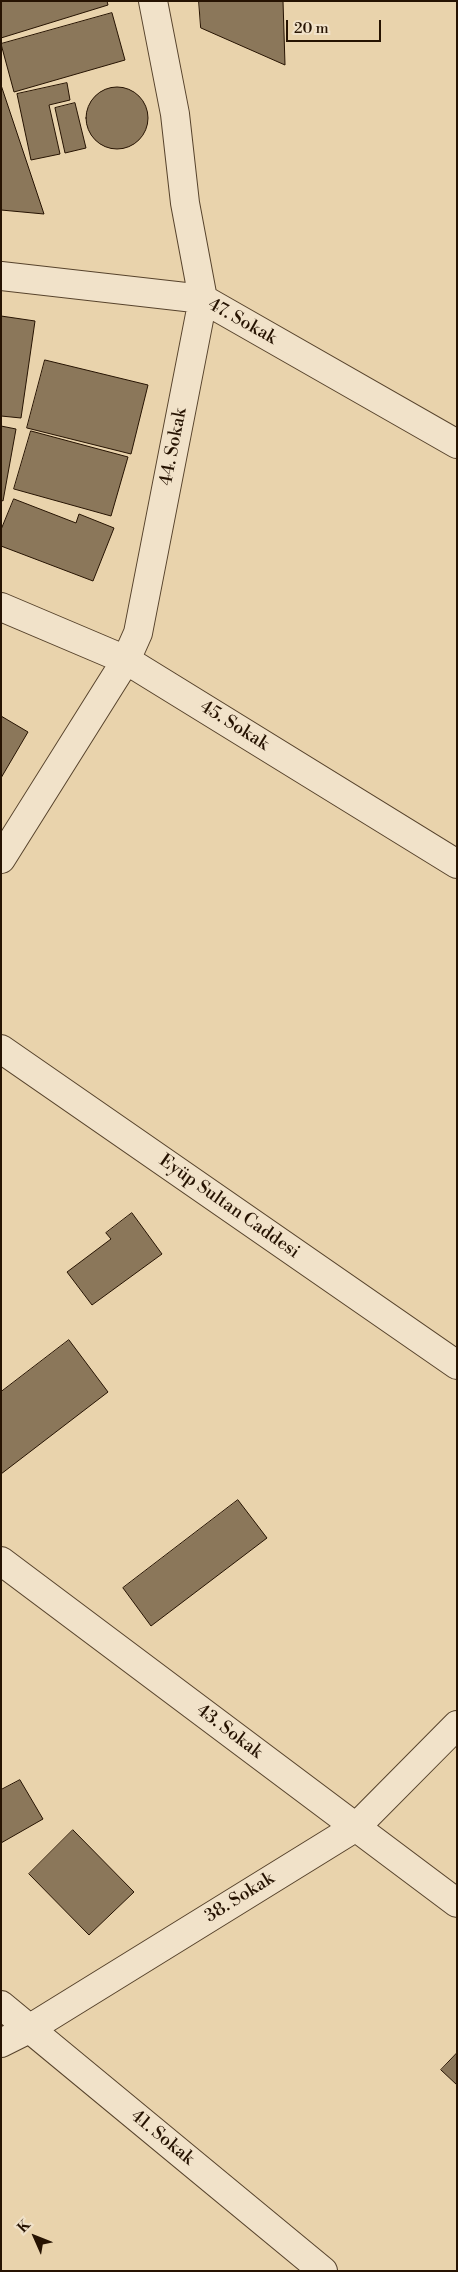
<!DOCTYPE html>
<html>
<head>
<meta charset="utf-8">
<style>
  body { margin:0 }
  #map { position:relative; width:458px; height:2272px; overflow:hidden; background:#e9d3ac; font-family:"Libre Bodoni",serif }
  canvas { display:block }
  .frame { position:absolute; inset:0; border:2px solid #261302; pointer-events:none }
  .north { position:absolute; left:10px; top:2212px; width:50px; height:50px; -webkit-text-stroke:4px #f1e2c9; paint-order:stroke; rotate:314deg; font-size:14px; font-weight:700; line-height:20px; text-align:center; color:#261302 }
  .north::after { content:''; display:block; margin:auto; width:18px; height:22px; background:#261302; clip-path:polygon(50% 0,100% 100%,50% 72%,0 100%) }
  .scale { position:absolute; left:286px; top:20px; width:95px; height:22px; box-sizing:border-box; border:2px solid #261302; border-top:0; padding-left:6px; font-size:15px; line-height:18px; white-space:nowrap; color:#261302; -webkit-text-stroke:4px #f1e2c9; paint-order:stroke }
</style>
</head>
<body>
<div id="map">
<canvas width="458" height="2272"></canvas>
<div class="frame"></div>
<div class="north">K</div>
<div class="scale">20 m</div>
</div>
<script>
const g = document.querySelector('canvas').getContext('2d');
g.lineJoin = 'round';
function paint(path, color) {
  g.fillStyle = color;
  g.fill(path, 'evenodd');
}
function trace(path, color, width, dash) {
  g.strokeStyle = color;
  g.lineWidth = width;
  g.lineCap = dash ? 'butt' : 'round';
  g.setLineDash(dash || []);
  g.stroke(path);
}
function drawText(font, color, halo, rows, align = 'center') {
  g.font = font + ' "Libre Bodoni",serif';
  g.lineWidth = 4;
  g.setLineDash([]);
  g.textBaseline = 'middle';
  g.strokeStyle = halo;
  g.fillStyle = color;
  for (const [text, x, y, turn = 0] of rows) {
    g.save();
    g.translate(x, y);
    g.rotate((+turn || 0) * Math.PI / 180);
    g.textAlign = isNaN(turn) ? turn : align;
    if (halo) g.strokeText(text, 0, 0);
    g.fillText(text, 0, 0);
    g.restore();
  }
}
const building = new Path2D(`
  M 1,1 L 107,1 L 108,5 L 1,38 Z
  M 199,1 L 283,1 L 285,65 L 201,28 Z
  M 112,13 L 125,60 L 14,92 L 1,44 Z
  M 67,83 L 70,100 L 49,105 L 60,154 L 31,160 L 17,94 Z
  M 1,85 L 44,214 L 1,210 Z
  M86 118a31 31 0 1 1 62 0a31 31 0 1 1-62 0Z
  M 75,103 L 86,148 L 65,153 L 55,108 Z
  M 1,316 L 35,321 L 21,418 L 1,416 Z
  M 45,360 L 148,385 L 131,454 L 27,428 Z
  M 1,426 L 16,429 L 3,501 L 1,500 Z
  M 31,431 L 128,457 L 111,516 L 14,489 Z
  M 14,499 L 76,523 L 79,514 L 114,528 L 93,581 L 1,546 L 1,530 Z
  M 1,716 L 28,732 L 1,778 Z
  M 132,1213 L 162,1254 L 92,1305 L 67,1272 L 111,1239 L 106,1233 Z
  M 69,1340 L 108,1392 L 1,1474 L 1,1392 Z
  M 238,1500 L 267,1538 L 151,1626 L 123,1588 Z
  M 20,1780 L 43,1819 L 1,1843 L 1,1790 Z
  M 73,1830 L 134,1892 L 89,1935 L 29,1874 Z
  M 457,2053 L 457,2085 L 441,2070 Z`);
paint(building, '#8b775a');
trace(building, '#261302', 1);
const minor = new Path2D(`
  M 1,276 L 203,299 L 457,444
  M 1,607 L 126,660 L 457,864
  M 1,859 L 126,660 L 138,633 L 203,299 L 185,203 L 175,114 L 153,1
  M 1,1049 L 457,1365
  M 1,1561 L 457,1903
  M 1,2005 L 323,2271
  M 1,2043 L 29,2029 L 356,1827 L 457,1725`);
trace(minor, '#57432c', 30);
trace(minor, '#f1e2c9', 28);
drawText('18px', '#261302', '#f1e2c9', [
  ["47. Sokak",242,322,29],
  ["44. Sokak",174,447,-79],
  ["45. Sokak",234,726,32],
  ["Eyüp Sultan Caddesi",229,1207,35],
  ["43. Sokak",229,1732,37],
  ["38. Sokak",240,1898,-32],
  ["41. Sokak",162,2138,39]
]);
</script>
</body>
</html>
